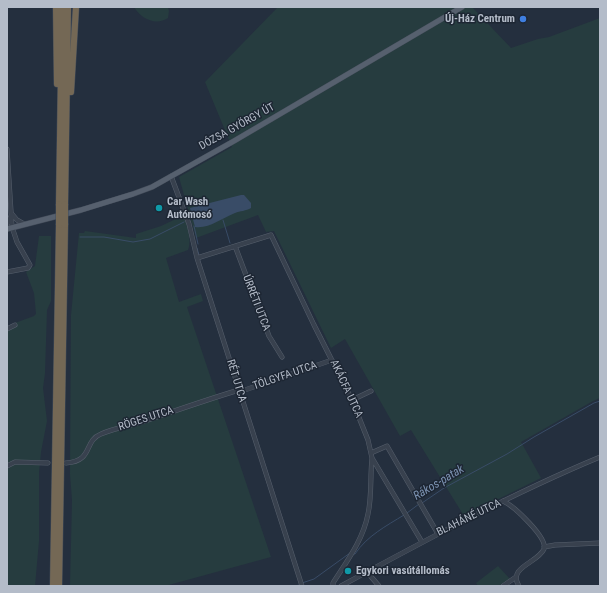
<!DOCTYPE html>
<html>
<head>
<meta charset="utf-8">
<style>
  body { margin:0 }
  #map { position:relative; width:607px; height:593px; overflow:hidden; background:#242f3e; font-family:"Roboto Condensed",sans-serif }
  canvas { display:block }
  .frame { position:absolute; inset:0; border:8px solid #b4bcc9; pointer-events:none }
</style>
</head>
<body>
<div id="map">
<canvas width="607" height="593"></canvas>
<div class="frame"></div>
</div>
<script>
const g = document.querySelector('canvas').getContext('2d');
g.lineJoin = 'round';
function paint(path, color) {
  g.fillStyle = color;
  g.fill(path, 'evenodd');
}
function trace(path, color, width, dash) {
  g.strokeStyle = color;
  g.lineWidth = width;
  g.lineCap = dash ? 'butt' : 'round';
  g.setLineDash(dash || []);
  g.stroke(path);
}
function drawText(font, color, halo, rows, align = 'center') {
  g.font = font + ' "Roboto Condensed",sans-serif';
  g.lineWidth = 3;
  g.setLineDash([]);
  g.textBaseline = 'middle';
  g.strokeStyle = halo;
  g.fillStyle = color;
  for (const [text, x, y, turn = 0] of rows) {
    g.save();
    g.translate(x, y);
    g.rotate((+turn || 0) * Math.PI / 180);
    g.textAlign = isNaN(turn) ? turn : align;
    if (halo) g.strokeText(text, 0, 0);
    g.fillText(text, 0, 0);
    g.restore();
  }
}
paint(new Path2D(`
  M 134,7 L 168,7 L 169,11 L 168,18 C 156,26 141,19 134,7 Z
  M 278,7 L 474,7 L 473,8 L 511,48 L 538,39 L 549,37 L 600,18 L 600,398 L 593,401 L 521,442 L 541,478 L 464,516 L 411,430 L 400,436 L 345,339 L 331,348 L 274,231 L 266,232 L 258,215 L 196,238 L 179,177 L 232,147 L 205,82 Z
  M 180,212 L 184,213 C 187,222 192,242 188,250 L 166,258 L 179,302 L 201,294 L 203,301 L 187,307 L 271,557 L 165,586 L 70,586 L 72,500 L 70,474 L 71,315 L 79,233 L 84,233 L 85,231 L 136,238 L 136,234 L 161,226 L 180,217 Z
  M 39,236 L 51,236 L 51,301 L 47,310 L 45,373 L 43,388 L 47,421 L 41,452 L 39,472 L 39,541 L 35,586 L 7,586 L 7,330 L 15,323 L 34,316 L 36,314 L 34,293 L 26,272 L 35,266 Z
  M 498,566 L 510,579 L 498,586 L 478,586 L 476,583 Z`), '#263c3f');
paint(new Path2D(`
  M 241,195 L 244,195 L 251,203 L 251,208 C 246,211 240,211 235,213 C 222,218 209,229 195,227 L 190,208 Z`), '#394c67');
trace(new Path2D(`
  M 223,220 L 230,243
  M 194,226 L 198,244
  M 80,237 L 104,237 L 133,242 L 150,239 L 184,222
  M 197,248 L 199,255
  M 422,503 L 444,488 L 507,454 L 534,437 L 594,403 L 600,401
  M 407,513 L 419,504
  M 353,554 L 355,554 C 367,536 386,526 404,515
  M 302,583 L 314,579 L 350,553
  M 295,586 L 299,585`), '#394c67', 1);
const minor = new Path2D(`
  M 7,149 L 12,227 L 17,242 L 30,265 L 28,268 L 7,272
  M 171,176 L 189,224 L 197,258 L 302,586
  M 12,214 L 17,220 L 24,224
  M 7,225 L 11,216
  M 235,246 L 269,336 L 282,357
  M 197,258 L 271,235 L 314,325 L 352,400 L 368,440 L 372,458 L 422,542
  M 7,329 L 15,325
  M 239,392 L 332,360
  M 352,400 L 371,391
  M 371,453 L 387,446 L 438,534
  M 66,463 C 94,461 83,441 101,434 C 117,427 135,425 151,419 C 180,409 209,399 239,390
  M 7,466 L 15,462 L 48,463
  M 503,501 C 514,506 548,538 544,549 C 538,563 507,567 519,586
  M 544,547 L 555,545 L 600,543
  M 367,572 L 379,586
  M 333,586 L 333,583 C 347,561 363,540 368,514 C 372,496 370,477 372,458
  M 341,586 C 426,540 511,494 600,457
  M 503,586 L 516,577`);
const major = new Path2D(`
  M 7,229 L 81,210 L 133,194 L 152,187 L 234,141 L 462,7`);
const highway = new Path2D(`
  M 56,7 L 57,84
  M 71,92 L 76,7
  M 59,204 L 62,7
  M 65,204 L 68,7
  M 53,586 L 59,225
  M 59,586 L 65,225`);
trace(minor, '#565f6c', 5);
trace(major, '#414a57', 6);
trace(highway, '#434c59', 7);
trace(minor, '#38414e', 4);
trace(major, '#56606e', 5);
trace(highway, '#746855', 6);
const highwayBridge = new Path2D(`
  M 59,225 L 59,204
  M 65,225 L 65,204`);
trace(highwayBridge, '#434c59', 7, []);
trace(highwayBridge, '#746855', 6);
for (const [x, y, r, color] of [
  [523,19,4,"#3f7fe0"],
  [159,208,4,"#0f9aa8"],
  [348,571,4,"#0f9aa8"]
]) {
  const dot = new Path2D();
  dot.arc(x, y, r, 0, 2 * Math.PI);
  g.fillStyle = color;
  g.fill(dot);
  trace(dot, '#1d2633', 1.5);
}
drawText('bold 11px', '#b4bcc9', '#1d2633', [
  ["Új-Ház Centrum",515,19,"right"],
  ["Car Wash",167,202],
  ["Autómosó",167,215],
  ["Egykori vasútállomás",356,571]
], 'left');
drawText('11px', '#b4bcc9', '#1d2633', [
  ["DÓZSA GYÖRGY ÚT",237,127,-29],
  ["ÚRRÉTI UTCA",256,303,69],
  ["TÖLGYFA UTCA",285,376,-19],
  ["RÉT UTCA",236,381,73],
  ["AKÁCFA UTCA",346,389,65],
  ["RÖGES UTCA",146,419,-18],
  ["BLAHÁNÉ UTCA",469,518,-26]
]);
drawText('italic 12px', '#7c92b1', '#1d2633', [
  ["Rákos-patak",439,483,-31]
]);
</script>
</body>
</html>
